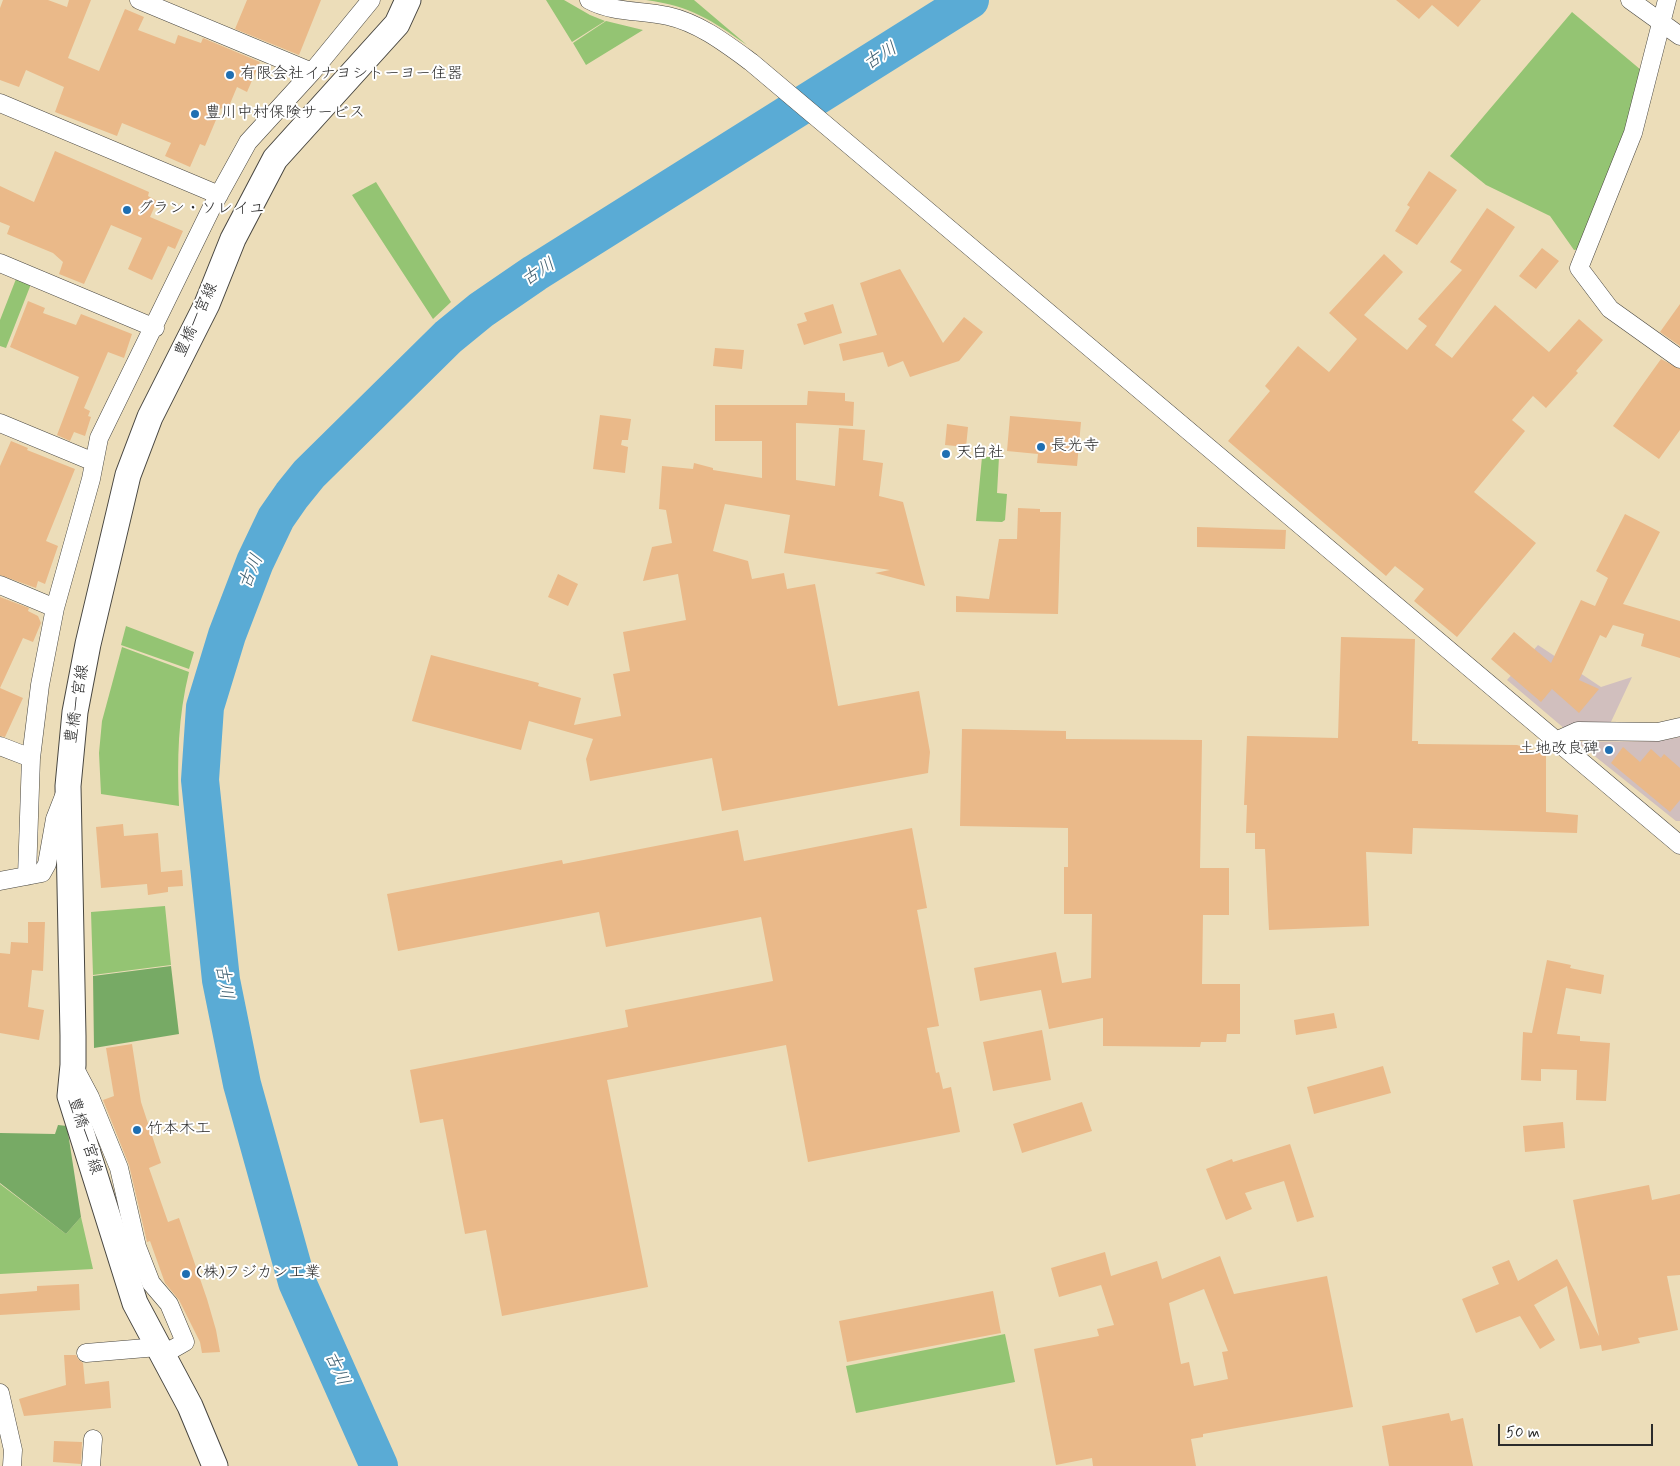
<!DOCTYPE html>
<html>
<head>
<meta charset="utf-8">
<style>
  body { margin:0 }
  #map { position:relative; width:1680px; height:1466px; overflow:hidden; background:#ecddb9; font-family:Mynerve,sans-serif }
  canvas { display:block }
  .scale { position:absolute; left:1498px; top:1424px; width:155px; height:22px; box-sizing:border-box; border:2px solid #2b2b2b; border-top:0; padding-left:6px; font-size:15px; line-height:18px; white-space:nowrap; color:#2b2b2b; -webkit-text-stroke:4px #fff; paint-order:stroke }
</style>
</head>
<body>
<div id="map">
<canvas width="1680" height="1466"></canvas>
<div class="scale">50 m</div>
</div>
<script>
const g = document.querySelector('canvas').getContext('2d');
g.lineJoin = 'round';
function paint(path, color) {
  g.fillStyle = color;
  g.fill(path, 'evenodd');
}
function trace(path, color, width, dash) {
  g.strokeStyle = color;
  g.lineWidth = width;
  g.lineCap = dash ? 'butt' : 'round';
  g.setLineDash(dash || []);
  g.stroke(path);
}
function drawText(font, color, halo, rows, align = 'center') {
  g.font = font + ' Mynerve,"Klee One",sans-serif';
  g.lineWidth = 4;
  g.setLineDash([]);
  g.textBaseline = 'middle';
  g.strokeStyle = halo;
  g.fillStyle = color;
  for (const [text, x, y, turn = 0] of rows) {
    g.save();
    g.translate(x, y);
    g.rotate((+turn || 0) * Math.PI / 180);
    g.textAlign = isNaN(turn) ? turn : align;
    if (halo) g.strokeText(text, 0, 0);
    g.fillText(text, 0, 0);
    g.restore();
  }
}
paint(new Path2D(`
  M 1538,645 L 1601,687 L 1632,677 L 1610,724 L 1565,729 L 1507,680 Z
  M 1680,737 L 1680,821 L 1676,821 L 1577,742 L 1659,741 Z`), '#d1bfbe');
paint(new Path2D(`
  M 546,0 L 564,0 L 590,15 L 605,21 L 572,42 Z
  M 646,0 L 694,0 L 747,45 C 711,20 691,6 646,0 Z
  M 1572,12 L 1641,70 L 1628,124 L 1580,249 L 1574,250 L 1550,216 L 1486,185 L 1450,156 Z
  M 606,21 L 643,30 L 586,65 L 573,43 Z
  M 376,182 L 451,302 L 433,319 L 352,195 Z
  M 16,279 L 31,284 L 6,348 L 0,346 L 0,320 Z
  M 982,457 L 999,457 L 997,493 L 1007,494 L 1005,520 L 1002,522 L 976,521 Z
  M 126,626 L 194,652 L 189,669 L 121,645 Z
  M 122,647 L 189,672 C 178,717 177,759 179,806 L 101,794 L 99,753 L 102,721 Z
  M 165,906 L 171,965 L 93,975 L 91,912 Z
  M 0,1184 L 66,1234 L 81,1217 L 93,1269 L 0,1274 Z
  M 1005,1334 L 1015,1382 L 856,1413 L 846,1366 Z`), '#94c473');
paint(new Path2D(`
  M 171,966 L 179,1034 L 94,1048 L 93,976 Z
  M 58,1125 L 67,1126 L 81,1217 L 66,1234 L 0,1183 L 0,1133 L 55,1134 Z`), '#77aa65');
trace(new Path2D(`
  M 379,1466 L 297,1282 L 242,1084 L 221,980 L 200,780 L 205,707 L 227,635 L 255,562 L 276,518 L 292,495 L 309,474 L 448,337 L 481,310 L 535,273 L 970,0`), '#5aabd5', 38);
paint(new Path2D(`
  M 3,0 L 48,0 L 67,7 L 69,0 L 91,0 L 68,58 L 99,71 L 125,9 L 144,17 L 138,30 L 175,44 L 178,35 L 201,43 L 203,38 L 260,62 L 247,92 L 237,87 L 227,111 L 221,108 L 205,146 L 200,144 L 190,167 L 165,156 L 171,143 L 122,123 L 117,136 L 55,112 L 64,87 L 26,70 L 19,87 L 0,80 L 0,8 Z
  M 247,0 L 321,0 L 299,55 L 235,29 Z
  M 1396,0 L 1481,0 L 1458,27 L 1432,5 L 1419,19 Z
  M 55,151 L 149,192 L 148,196 L 157,201 L 150,217 L 183,231 L 175,249 L 168,246 L 152,280 L 128,269 L 142,238 L 111,225 L 84,284 L 59,274 L 63,262 L 53,253 L 7,234 L 10,226 L 0,222 L 0,186 L 34,202 Z
  M 1429,171 L 1457,190 L 1417,245 L 1395,231 L 1410,207 L 1407,205 Z
  M 1487,208 L 1515,227 L 1435,345 L 1452,358 L 1495,305 L 1549,352 L 1579,319 L 1603,340 L 1576,371 L 1578,373 L 1546,408 L 1533,396 L 1512,420 L 1525,431 L 1474,492 L 1536,543 L 1457,637 L 1414,601 L 1424,589 L 1395,566 L 1386,576 L 1228,441 L 1270,391 L 1265,386 L 1298,346 L 1329,372 L 1357,339 L 1329,313 L 1384,254 L 1403,272 L 1364,315 L 1407,350 L 1427,326 L 1418,319 L 1462,270 L 1450,262 Z
  M 1542,248 L 1559,261 L 1536,289 L 1519,276 Z
  M 900,269 L 943,343 L 964,317 L 983,332 L 959,361 L 910,377 L 903,361 L 888,367 L 883,352 L 843,361 L 839,344 L 877,335 L 860,283 Z
  M 28,301 L 45,308 L 43,313 L 76,325 L 81,314 L 132,334 L 124,358 L 108,352 L 84,408 L 90,411 L 88,416 L 91,417 L 85,436 L 74,432 L 70,441 L 57,435 L 79,377 L 10,347 Z
  M 833,304 L 842,333 L 804,345 L 797,324 L 807,321 L 804,313 Z
  M 1680,304 L 1680,346 L 1660,332 Z
  M 715,348 L 744,350 L 742,369 L 713,366 Z
  M 1661,359 L 1680,369 L 1680,430 L 1659,459 L 1613,426 Z
  M 808,391 L 845,393 L 845,401 L 854,402 L 853,426 L 796,423 L 796,480 L 835,486 L 839,428 L 865,430 L 863,460 L 883,463 L 879,496 L 903,502 L 925,586 L 875,573 L 890,570 L 784,553 L 790,515 L 725,504 L 713,551 L 748,561 L 752,579 L 784,573 L 787,589 L 815,584 L 838,706 L 919,691 L 930,752 L 928,773 L 722,811 L 712,758 L 590,781 L 586,759 L 593,739 L 529,721 L 521,750 L 412,721 L 431,655 L 539,683 L 538,686 L 581,698 L 574,725 L 621,716 L 613,674 L 630,671 L 623,632 L 686,620 L 678,574 L 643,581 L 652,547 L 672,543 L 666,510 L 659,509 L 662,466 L 693,469 L 694,463 L 713,468 L 713,470 L 762,478 L 762,441 L 715,441 L 715,405 L 807,405 Z
  M 600,415 L 631,419 L 628,440 L 622,440 L 621,445 L 628,447 L 625,473 L 593,469 Z
  M 1010,416 L 1081,422 L 1077,466 L 1037,463 L 1038,454 L 1007,451 Z
  M 947,424 L 968,427 L 966,447 L 945,445 Z
  M 11,441 L 28,448 L 27,450 L 75,469 L 46,541 L 58,546 L 45,584 L 38,581 L 36,588 L 0,575 L 0,466 Z
  M 1018,508 L 1040,509 L 1040,512 L 1061,512 L 1058,614 L 956,612 L 956,596 L 989,599 L 999,539 L 1017,539 Z
  M 1625,514 L 1660,532 L 1623,604 L 1680,621 L 1680,658 L 1641,646 L 1644,634 L 1613,625 L 1606,638 L 1600,635 L 1579,680 L 1599,689 L 1579,713 L 1552,689 L 1541,702 L 1491,659 L 1514,632 L 1551,663 L 1581,600 L 1595,606 L 1608,578 L 1596,571 Z
  M 1197,527 L 1286,530 L 1285,549 L 1197,547 Z
  M 558,574 L 578,584 L 568,606 L 548,597 Z
  M 0,597 L 29,608 L 28,611 L 38,616 L 41,623 L 33,642 L 23,638 L 0,688 L 23,698 L 5,737 L 0,736 Z
  M 1341,637 L 1415,639 L 1412,741 L 1418,741 L 1418,744 L 1517,745 L 1546,754 L 1546,812 L 1578,815 L 1577,833 L 1413,828 L 1412,854 L 1366,852 L 1369,926 L 1269,930 L 1265,849 L 1255,849 L 1255,833 L 1246,833 L 1247,805 L 1244,805 L 1247,736 L 1338,738 Z
  M 962,729 L 1066,731 L 1066,739 L 1202,740 L 1200,868 L 1229,868 L 1229,915 L 1203,915 L 1202,984 L 1240,984 L 1240,1034 L 1227,1034 L 1226,1042 L 1201,1042 L 1200,1047 L 1103,1046 L 1103,1018 L 1049,1029 L 1041,990 L 980,1001 L 974,968 L 1056,952 L 1062,983 L 1091,978 L 1092,914 L 1064,914 L 1064,867 L 1068,867 L 1068,828 L 960,826 Z
  M 1623,747 L 1640,762 L 1651,749 L 1661,758 L 1664,754 L 1680,768 L 1680,800 L 1670,812 L 1611,763 Z
  M 123,824 L 124,836 L 158,833 L 161,872 L 182,870 L 183,886 L 168,887 L 168,892 L 148,895 L 147,884 L 101,888 L 96,827 Z
  M 912,828 L 927,908 L 917,910 L 939,1026 L 927,1028 L 936,1073 L 939,1072 L 943,1089 L 951,1087 L 960,1132 L 808,1162 L 786,1045 L 607,1080 L 648,1287 L 502,1316 L 486,1230 L 465,1234 L 443,1119 L 420,1123 L 410,1070 L 628,1027 L 625,1010 L 773,981 L 761,917 L 606,947 L 599,912 L 398,951 L 387,894 L 562,860 L 563,864 L 738,830 L 744,861 Z
  M 28,922 L 45,922 L 43,971 L 32,970 L 28,1007 L 44,1010 L 39,1040 L 0,1033 L 0,953 L 10,954 L 11,942 L 28,943 Z
  M 1547,960 L 1571,965 L 1570,968 L 1604,975 L 1601,994 L 1566,988 L 1557,1034 L 1580,1036 L 1580,1041 L 1610,1043 L 1606,1101 L 1576,1100 L 1577,1070 L 1541,1069 L 1541,1081 L 1521,1080 L 1523,1032 L 1532,1033 Z
  M 1334,1013 L 1337,1028 L 1296,1035 L 1294,1020 Z
  M 1042,1030 L 1051,1080 L 993,1091 L 983,1042 Z
  M 132,1044 L 141,1102 L 161,1163 L 149,1168 L 168,1222 L 179,1218 L 207,1299 L 216,1330 L 220,1352 L 202,1353 L 200,1342 L 179,1300 L 165,1283 L 150,1241 L 147,1242 L 129,1165 L 103,1100 L 114,1096 L 106,1048 Z
  M 1383,1066 L 1391,1093 L 1314,1114 L 1307,1087 Z
  M 1082,1102 L 1092,1131 L 1022,1153 L 1013,1124 Z
  M 1563,1122 L 1565,1148 L 1525,1152 L 1523,1126 Z
  M 1290,1144 L 1314,1217 L 1297,1222 L 1284,1181 L 1245,1193 L 1252,1209 L 1226,1220 L 1206,1169 L 1232,1159 L 1233,1162 Z
  M 1649,1185 L 1652,1200 L 1680,1194 L 1680,1275 L 1667,1276 L 1678,1330 L 1638,1338 L 1640,1343 L 1602,1351 L 1601,1345 L 1580,1349 L 1567,1286 L 1534,1305 L 1555,1340 L 1540,1349 L 1520,1316 L 1476,1333 L 1462,1299 L 1499,1284 L 1492,1267 L 1509,1260 L 1518,1281 L 1557,1259 L 1599,1336 L 1573,1200 Z
  M 1105,1252 L 1111,1276 L 1157,1261 L 1162,1279 L 1220,1256 L 1234,1294 L 1327,1276 L 1353,1407 L 1203,1434 L 1203,1437 L 1191,1439 L 1196,1466 L 1093,1466 L 1092,1458 L 1056,1465 L 1034,1349 L 1099,1336 L 1097,1329 L 1114,1325 L 1101,1285 L 1059,1297 L 1051,1268 ZM 1204,1289 L 1228,1351 L 1222,1352 L 1228,1379 L 1194,1386 L 1189,1362 L 1181,1364 L 1169,1303 Z
  M 79,1284 L 80,1310 L 0,1315 L 0,1294 L 37,1291 L 37,1286 Z
  M 993,1291 L 1001,1333 L 847,1362 L 839,1321 Z
  M 64,1355 L 76,1355 L 78,1359 L 83,1363 L 85,1384 L 109,1381 L 111,1408 L 24,1416 L 19,1399 L 66,1385 Z
  M 1449,1413 L 1451,1421 L 1463,1418 L 1473,1466 L 1389,1466 L 1382,1426 Z
  M 54,1441 L 82,1442 L 81,1464 L 53,1462 Z`), '#eab989');
const street = new Path2D(`
  M 139,0 L 312,72
  M 589,0 C 613,13 641,10 668,16 C 699,23 725,43 751,62 L 1680,845
  M 1630,0 L 1680,36
  M 1667,0 L 1633,133 L 1579,268 L 1610,309 L 1680,359
  M 0,103 L 219,195
  M 0,263 L 155,328
  M 0,423 L 94,462
  M 0,585 L 55,608
  M 1556,741 L 1578,731 L 1658,732 L 1680,727
  M 0,746 L 31,758
  M 27,876 L 31,758 L 40,685 L 55,608 L 91,479 L 99,438 L 211,209 L 248,142 L 312,72 L 371,0
  M 0,881 L 42,873 L 47,864 L 55,819 L 64,796
  M 73,1065 L 90,1097 L 119,1168 L 137,1247 L 151,1283 L 169,1304 L 185,1342 L 171,1350 L 158,1347 L 86,1353
  M 0,1393 L 13,1450 L 12,1466
  M 91,1466 L 93,1439`);
const secondary = new Path2D(`
  M 215,1466 L 190,1406 L 135,1303 L 70,1096 L 73,1065 L 73,1036 L 68,786 L 75,712 L 88,644 L 128,475 L 150,417 L 207,304 L 233,239 L 275,159 L 397,24 L 408,0`);
trace(street, '#484640', 19);
trace(secondary, '#484640', 27);
trace(street, '#fff', 18);
trace(secondary, '#fff', 25);
for (const [x, y, r, color] of [
  [230,75,5,"#1f6fb2"],
  [195,114,5,"#1f6fb2"],
  [127,210,5,"#1f6fb2"],
  [1041,447,5,"#1f6fb2"],
  [946,454,5,"#1f6fb2"],
  [1609,750,5,"#1f6fb2"],
  [137,1130,5,"#1f6fb2"],
  [186,1274,5,"#1f6fb2"]
]) {
  const dot = new Path2D();
  dot.arc(x, y, r, 0, 2 * Math.PI);
  g.fillStyle = color;
  g.fill(dot);
  trace(dot, '#fff', 2);
}
drawText('16px', '#2b2b2b', '#fff', [
  ["有限会社イナヨシトーヨー住器",240,75],
  ["豊川中村保険サービス",205,114],
  ["グラン・ソレイユ",137,210],
  ["長光寺",1051,447],
  ["天白社",956,454],
  ["土地改良碑",1599,750,"right"],
  ["竹本木工",147,1130],
  ["(株)フジカン工業",196,1274]
], 'left');
drawText('16px', '#2b2b2b', '#fff', [
  ["豊橋一宮線",197,320,-65],
  ["豊橋一宮線",78,704,-81],
  ["豊橋一宮線",84,1136,73]
]);
drawText('italic 18px', '#3e5e6f', '#fff', [
  ["古川",881,57,-32],
  ["古川",539,273,-32],
  ["古川",252,572,-67],
  ["古川",223,982,81],
  ["古川",336,1369,66]
]);
</script>
</body>
</html>
